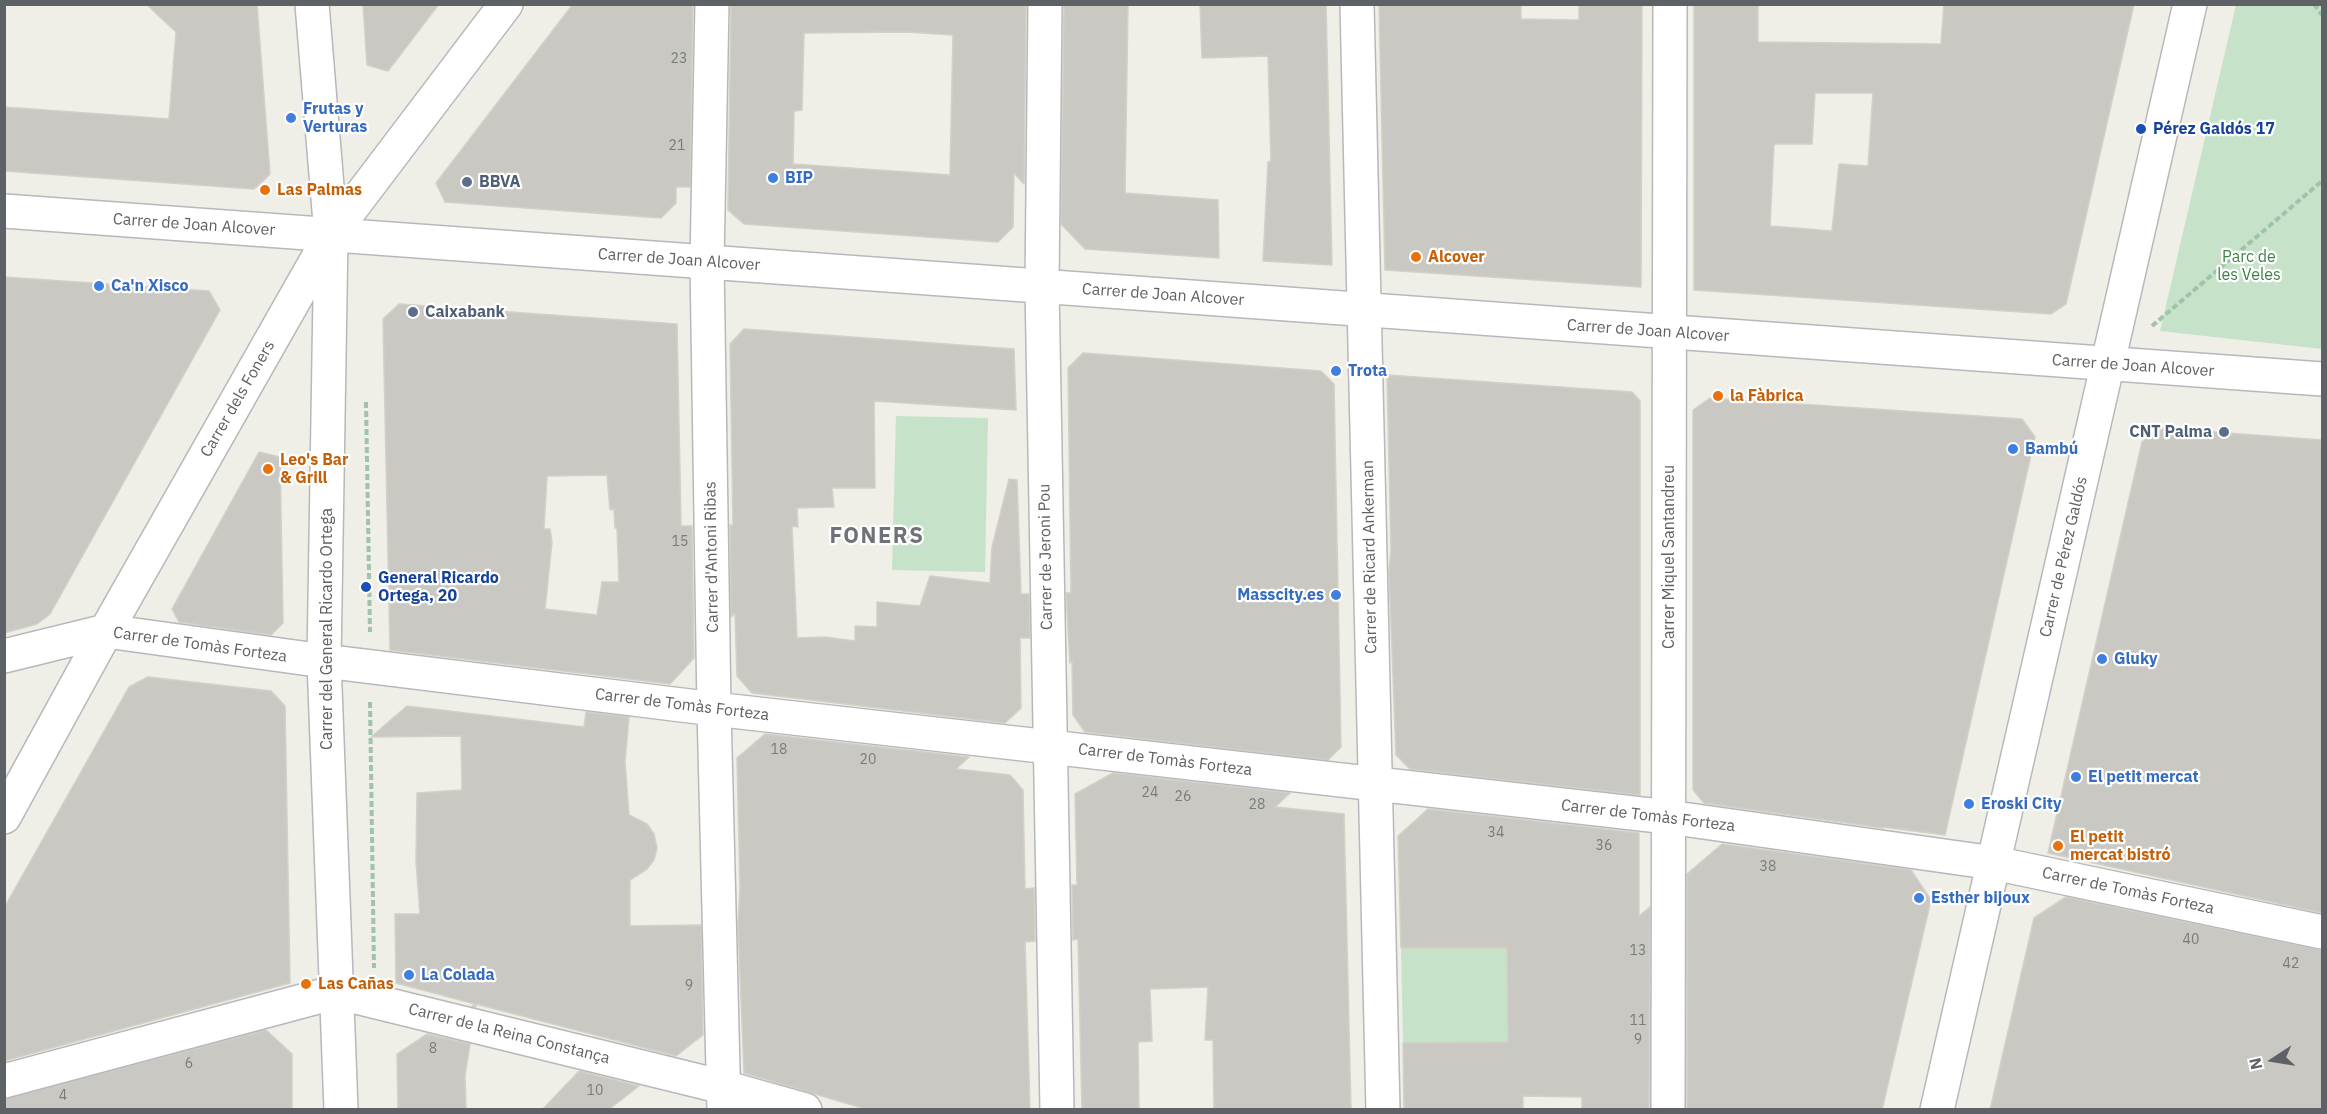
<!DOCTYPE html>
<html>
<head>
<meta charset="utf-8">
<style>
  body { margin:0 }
  #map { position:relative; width:2327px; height:1114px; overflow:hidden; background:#efeee7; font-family:"IBM Plex Sans",sans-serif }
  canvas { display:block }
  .frame { position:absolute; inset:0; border:6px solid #5e6165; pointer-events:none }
  .north { position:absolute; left:2243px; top:1030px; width:60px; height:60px; -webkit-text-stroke:4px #fff; paint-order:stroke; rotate:258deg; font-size:16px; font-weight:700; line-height:24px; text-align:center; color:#5e6165 }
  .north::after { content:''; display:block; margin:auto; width:21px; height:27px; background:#5e6165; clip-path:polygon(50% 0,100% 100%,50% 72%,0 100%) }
</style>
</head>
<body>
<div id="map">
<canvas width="2327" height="1114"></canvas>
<div class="frame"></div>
<div class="north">N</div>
</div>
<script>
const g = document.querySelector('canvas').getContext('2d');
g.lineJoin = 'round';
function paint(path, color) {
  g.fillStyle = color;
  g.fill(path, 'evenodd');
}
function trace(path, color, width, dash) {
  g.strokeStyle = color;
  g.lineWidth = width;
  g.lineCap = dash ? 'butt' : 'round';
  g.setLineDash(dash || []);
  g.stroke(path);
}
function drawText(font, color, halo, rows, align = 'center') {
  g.font = font + ' "IBM Plex Sans",sans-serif';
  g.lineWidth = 4.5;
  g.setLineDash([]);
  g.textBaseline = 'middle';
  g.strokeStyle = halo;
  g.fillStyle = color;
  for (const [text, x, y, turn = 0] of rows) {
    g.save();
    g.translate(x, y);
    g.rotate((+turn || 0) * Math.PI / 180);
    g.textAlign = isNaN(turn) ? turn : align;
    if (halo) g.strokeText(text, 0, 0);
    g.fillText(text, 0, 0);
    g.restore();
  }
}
paint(new Path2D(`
  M 2236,5 L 2322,5 L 2322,349 L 2160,331 Z
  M 896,416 L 988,418 L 985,572 L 892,570 Z
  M 1401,948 L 1507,948 L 1508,1042 L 1403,1043 Z`), '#c6e3c9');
const building = new Path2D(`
  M 146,4 L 257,4 L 270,174 L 263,181 L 254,189 L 4,171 L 4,107 L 169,119 L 176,32 Z
  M 363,4 L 439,4 L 388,71 L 367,65 Z
  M 573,4 L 693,4 L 690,187 L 676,187 L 676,203 L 661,218 L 445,202 L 436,183 Z
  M 731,4 L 1026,4 L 1024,184 L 1014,173 L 1013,227 L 998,242 L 744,224 L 728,210 ZM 906,32 L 953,35 L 950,175 L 793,164 L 794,111 L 802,110 L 804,33 Z
  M 1064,4 L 1128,4 L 1125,193 L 1218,200 L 1219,258 L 1085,249 L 1061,224 Z
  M 1200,4 L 1326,4 L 1332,265 L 1263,261 L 1268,162 L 1271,161 L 1268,56 L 1202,58 Z
  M 1379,4 L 1521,4 L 1521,19 L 1579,20 L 1579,4 L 1642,4 L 1641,287 L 1385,270 Z
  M 1694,4 L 1758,4 L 1758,42 L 1941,44 L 1944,4 L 2134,4 L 2066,304 L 2051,314 L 1694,290 ZM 1815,93 L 1873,93 L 1868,166 L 1839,164 L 1832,231 L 1770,226 L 1774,144 L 1812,144 Z
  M 4,277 L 209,291 L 220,310 L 50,614 L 37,624 L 4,633 Z
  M 399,304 L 677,324 L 681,526 L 692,526 L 694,658 L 670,684 L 390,650 L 383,319 ZM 607,475 L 610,510 L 614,509 L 615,528 L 617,528 L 619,582 L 602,582 L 597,615 L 545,609 L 552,542 L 550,529 L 544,529 L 547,476 Z
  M 744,329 L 1014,349 L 1016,410 L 874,401 L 875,488 L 832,488 L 834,507 L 797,508 L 798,527 L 792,526 L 797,638 L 825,637 L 855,641 L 855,626 L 877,627 L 877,602 L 920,606 L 930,576 L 990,583 L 992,547 L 1009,479 L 1017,480 L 1021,594 L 1029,594 L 1030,638 L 1020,638 L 1021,708 L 1005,723 L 752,693 L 737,676 L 735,613 L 731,617 L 730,525 L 733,525 L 730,344 Z
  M 1083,353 L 1321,371 L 1334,384 L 1341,747 L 1328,760 L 1085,732 L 1073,715 L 1072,661 L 1070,663 L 1066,593 L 1071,593 L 1068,368 Z
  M 1387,375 L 1632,392 L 1640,401 L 1640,795 L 1410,769 L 1396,755 L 1389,571 L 1391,550 Z
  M 1710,398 L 2022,419 L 2035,437 L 1945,835 L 1883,827 L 1883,828 L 1704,803 L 1693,790 L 1693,410 Z
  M 2159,428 L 2322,440 L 2322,913 L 2048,853 L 2142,442 Z
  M 259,452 L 280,457 L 283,623 L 271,635 L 179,622 L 172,609 Z
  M 148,677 L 271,691 L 285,706 L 290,983 L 4,1061 L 4,908 L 129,687 Z
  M 407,706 L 584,727 L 586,712 L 629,717 L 625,762 L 629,815 L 647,824 L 654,834 L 657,848 L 654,860 L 647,869 L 630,880 L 630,926 L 701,925 L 703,1035 L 676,1056 L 476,1004 L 476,1007 L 472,1006 L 475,1004 L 396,983 L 395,914 L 420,914 L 416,861 L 417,793 L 462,790 L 461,736 L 371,737 Z
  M 765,734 L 969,757 L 956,769 L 1010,775 L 1023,790 L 1025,889 L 1034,888 L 1035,941 L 1025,942 L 1030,1110 L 869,1110 L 744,1073 L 738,924 L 740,889 L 737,758 Z
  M 1113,773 L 1290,793 L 1275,807 L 1344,814 L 1351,1110 L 1214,1110 L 1213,1040 L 1205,1040 L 1208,987 L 1150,989 L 1152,1041 L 1138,1042 L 1139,1110 L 1082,1110 L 1078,939 L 1073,940 L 1072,885 L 1077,885 L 1075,794 Z
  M 1428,809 L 1639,833 L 1639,916 L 1650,907 L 1649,1110 L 1582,1110 L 1582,1097 L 1523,1096 L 1523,1110 L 1404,1110 L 1403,1043 L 1508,1042 L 1507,948 L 1401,948 L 1398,836 Z
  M 1722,844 L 1911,870 L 1931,900 L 1882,1110 L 1687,1110 L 1687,874 Z
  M 2066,897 L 2322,950 L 2322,1110 L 1990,1110 L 2034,918 Z
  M 266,1030 L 292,1054 L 292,1110 L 4,1110 L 4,1099 Z
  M 427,1034 L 470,1044 L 465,1076 L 466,1110 L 398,1110 L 397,1054 Z
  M 579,1071 L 639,1086 L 608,1110 L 542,1110 Z`);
paint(building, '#cac8c3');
trace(building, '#d3d0c6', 1.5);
const minor = new Path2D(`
  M 312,4 L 331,235 L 324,661 L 341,1110
  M 712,4 L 707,262 L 714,709 L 724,1110
  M 1045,4 L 1042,286 L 1057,1110
  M 1357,4 L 1383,1110
  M 4,211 L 2322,379
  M 4,656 L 106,631 L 324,661 L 714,709 L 1668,817 L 1994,863 L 2322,932
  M 4,817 L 106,631 L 331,235 L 506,4
  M 4,1081 L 336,992 L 723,1087 L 805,1110
  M 1668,1110 L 1670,4
  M 1937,1110 L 2190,4`);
trace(minor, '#b7b8bc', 36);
trace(new Path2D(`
  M 2314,4 L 2322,15
  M 2152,326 L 2322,181
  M 366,402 L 370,632
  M 370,702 L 374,968`), '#a0c3ad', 4, [6, 3]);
trace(minor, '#fff', 33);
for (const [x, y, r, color] of [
  [291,118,6,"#3f7fe0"],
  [2141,129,6,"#1a4fb4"],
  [773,178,6,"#3f7fe0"],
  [467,182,6,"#5c6f8a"],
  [265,190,6,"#e8710a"],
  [1416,257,6,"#e8710a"],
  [99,286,6,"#3f7fe0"],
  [413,312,6,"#5c6f8a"],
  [1336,371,6,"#3f7fe0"],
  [1718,396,6,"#e8710a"],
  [2224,432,6,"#5c6f8a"],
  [2013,449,6,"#3f7fe0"],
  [268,469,6,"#e8710a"],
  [366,587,6,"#1a4fb4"],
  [1336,595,6,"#3f7fe0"],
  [2102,659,6,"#3f7fe0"],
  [2076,777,6,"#3f7fe0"],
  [1969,804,6,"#3f7fe0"],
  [2058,846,6,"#e8710a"],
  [1919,898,6,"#3f7fe0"],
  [409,975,6,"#3f7fe0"],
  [306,984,6,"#e8710a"]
]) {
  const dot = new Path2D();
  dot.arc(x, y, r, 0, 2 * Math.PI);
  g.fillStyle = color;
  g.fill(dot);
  trace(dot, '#fff', 2);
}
drawText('14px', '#797b7c', null, [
  ["23",679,59],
  ["21",677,146],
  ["15",680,542],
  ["18",779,750],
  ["20",868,760],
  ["24",1150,793],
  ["26",1183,797],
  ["28",1257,805],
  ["34",1496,833],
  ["36",1604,846],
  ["38",1768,867],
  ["40",2191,940],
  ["13",1638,951],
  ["42",2291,964],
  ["9",689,986],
  ["11",1638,1021],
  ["9",1638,1040],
  ["8",433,1049],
  ["6",189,1064],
  ["10",595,1091],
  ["4",63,1096]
]);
drawText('bold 16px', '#366cbe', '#fff', [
  ["Frutas y",303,109],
  ["Verturas",303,127],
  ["BIP",785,178],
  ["Ca'n Xisco",111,286],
  ["Trota",1348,371],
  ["Bambú",2025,449],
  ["Masscity.es",1324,595,"right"],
  ["Gluky",2114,659],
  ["El petit mercat",2088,777],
  ["Eroski City",1981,804],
  ["Esther bijoux",1931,898],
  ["La Colada",421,975]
], 'left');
drawText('bold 16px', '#164399', '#fff', [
  ["Pérez Galdós 17",2153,129],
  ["General Ricardo",378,578],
  ["Ortega, 20",378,596]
], 'left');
drawText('bold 16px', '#4e5e75', '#fff', [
  ["BBVA",479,182],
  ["Caixabank",425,312],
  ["CNT Palma",2212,432,"right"]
], 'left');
drawText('bold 16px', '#c56008', '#fff', [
  ["Las Palmas",277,190],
  ["Alcover",1428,257],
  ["la Fàbrica",1730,396],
  ["Leo's Bar",280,460],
  ["& Grill",280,478],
  ["El petit",2070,837],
  ["mercat bistró",2070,855],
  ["Las Cañas",318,984]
], 'left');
drawText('16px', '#5e6165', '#fff', [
  ["Carrer de Joan Alcover",194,225,4],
  ["Carrer de Joan Alcover",679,260,4],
  ["Carrer de Joan Alcover",1163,295,4],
  ["Carrer de Joan Alcover",1648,331,4],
  ["Carrer de Joan Alcover",2133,366,4],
  ["Carrer dels Foners",238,399,-60],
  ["Carrer d'Antoni Ribas",712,557,-91],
  ["Carrer de Jeroni Pou",1046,557,-91],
  ["Carrer de Ricard Ankerman",1370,557,-91],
  ["Carrer Miquel Santandreu",1669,557,-90],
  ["Carrer de Pérez Galdós",2064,557,-77],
  ["Carrer del General Ricardo Ortega",327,629,-90],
  ["Carrer de Tomàs Forteza",200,645,8],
  ["Carrer de Tomàs Forteza",682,705,7],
  ["Carrer de Tomàs Forteza",1165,760,7],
  ["Carrer de Tomàs Forteza",1648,816,7],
  ["Carrer de Tomàs Forteza",2128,891,12],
  ["Carrer de la Reina Constança",509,1034,14]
]);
drawText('16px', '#408249', '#fff', [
  ["Parc de",2249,257],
  ["les Veles",2249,275]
]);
g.letterSpacing = '1.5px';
drawText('bold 22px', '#6f7277', '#fff', [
  ["FONERS",877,537]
]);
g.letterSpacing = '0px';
</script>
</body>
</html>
